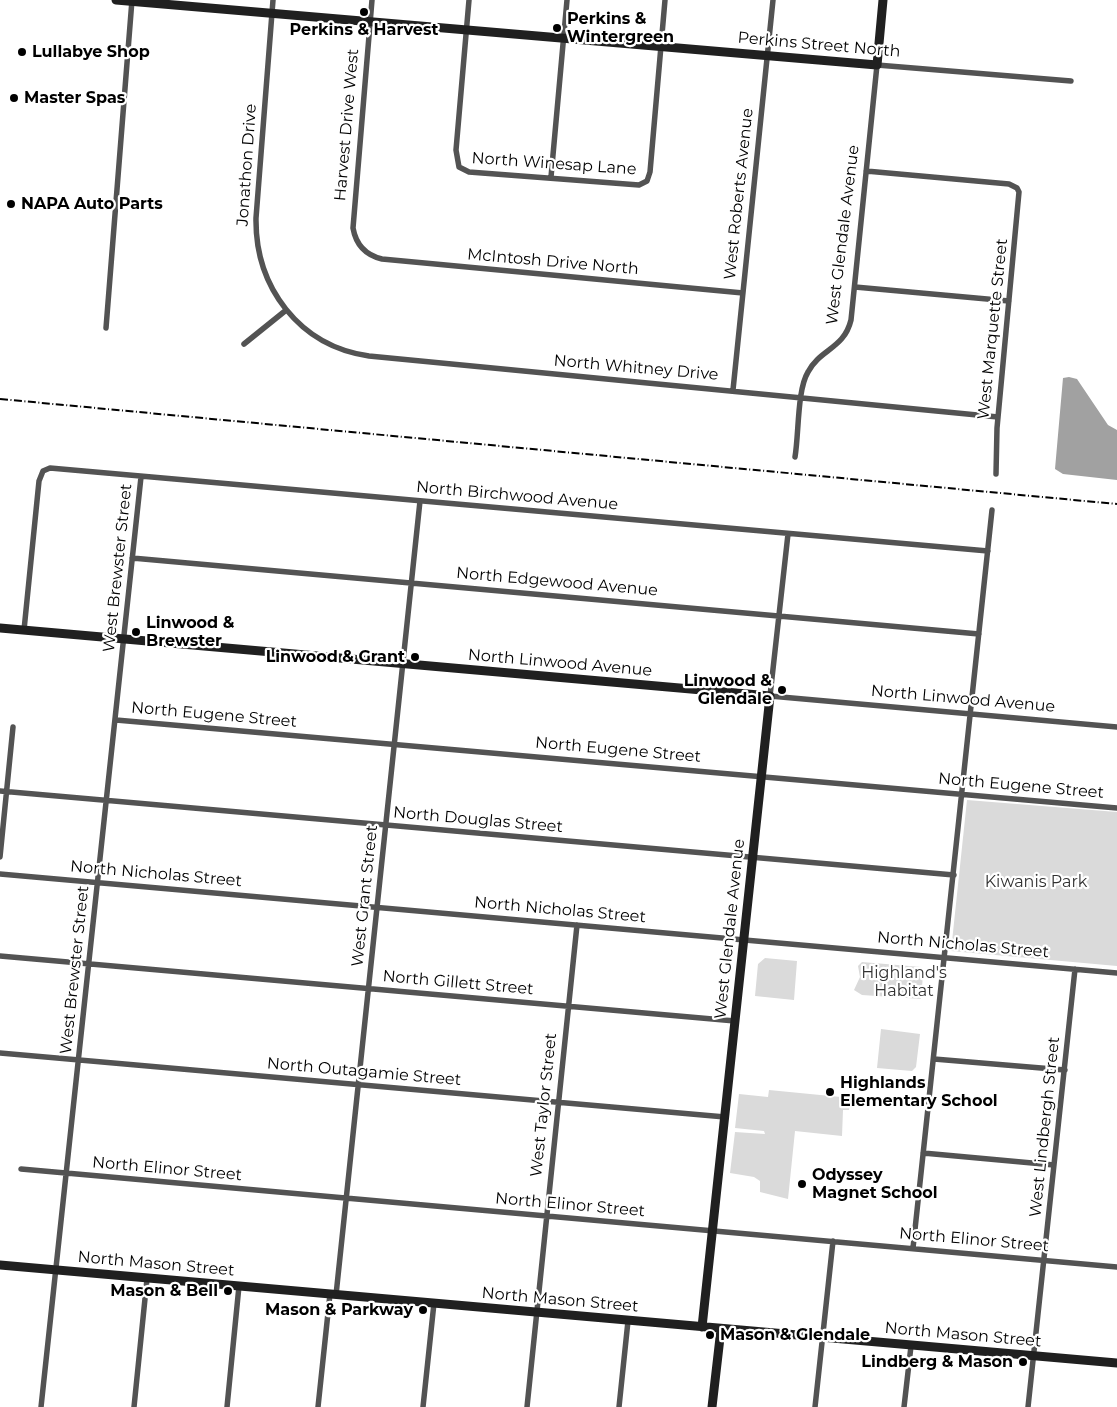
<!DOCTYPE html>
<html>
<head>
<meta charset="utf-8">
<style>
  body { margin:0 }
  canvas { display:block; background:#fff }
</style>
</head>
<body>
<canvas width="1117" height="1407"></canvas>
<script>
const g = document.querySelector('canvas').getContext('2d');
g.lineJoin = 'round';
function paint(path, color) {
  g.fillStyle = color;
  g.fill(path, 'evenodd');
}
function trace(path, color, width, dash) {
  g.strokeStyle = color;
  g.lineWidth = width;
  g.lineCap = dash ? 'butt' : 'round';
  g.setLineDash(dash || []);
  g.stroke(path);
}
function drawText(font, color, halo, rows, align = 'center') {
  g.font = font + ' Montserrat,sans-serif';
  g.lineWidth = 4.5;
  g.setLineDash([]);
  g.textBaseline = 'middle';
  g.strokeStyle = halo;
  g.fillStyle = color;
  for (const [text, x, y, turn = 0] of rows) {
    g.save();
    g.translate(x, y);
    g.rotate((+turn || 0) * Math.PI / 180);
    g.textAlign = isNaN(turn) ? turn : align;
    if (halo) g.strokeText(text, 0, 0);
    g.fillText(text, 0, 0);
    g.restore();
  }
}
paint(new Path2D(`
  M 967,800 L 1117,812 L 1117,966 L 951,951 Z
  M 765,958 L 797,961 L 794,1000 L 755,996 L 758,964 Z
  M 862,962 L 921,967 L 923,975 L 921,999 L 862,995 L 854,990 L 860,977 L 858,966 Z
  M 881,1029 L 920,1034 L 916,1067 L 912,1071 L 877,1068 Z
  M 769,1090 L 851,1098 L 849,1110 L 843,1110 L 842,1136 L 795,1131 L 788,1199 L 760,1192 L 760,1181 L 754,1177 L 730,1173 L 735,1132 L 765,1134 L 764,1131 L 735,1128 L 739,1094 L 768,1097 Z`), '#dadada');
paint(new Path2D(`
  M 1069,377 L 1077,379 L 1108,425 L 1117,430 L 1117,480 L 1063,474 L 1055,469 L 1063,378 Z`), '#a1a1a1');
trace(new Path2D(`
  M 273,0 L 256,218 C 255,287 299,346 369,356 L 998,417
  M 372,0 L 353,228 C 356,245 365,255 382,259 L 743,293
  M 469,0 L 456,150 L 459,167 L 469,172 L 639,185 L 647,181 L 650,172 L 665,0
  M 866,171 L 1009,184 L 1017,188 L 1019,192 L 997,428 L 996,474
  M 551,177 L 567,0
  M 855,287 L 1009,301
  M 106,328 L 132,0
  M 244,344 L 285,311
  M 733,390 L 773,0
  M 795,457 C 799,434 797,390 808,372 C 820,349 844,349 851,320 L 877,65 L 1071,81
  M 788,534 L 770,696 L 1117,727
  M 132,558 L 979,634
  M 24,630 L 39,481 L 43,471 L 50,468 L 988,551
  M 116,720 L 1117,808
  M 0,791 L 954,875
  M 0,857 L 13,727
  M 0,874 L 1117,973
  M 0,956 L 735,1021
  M 0,1053 L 725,1117
  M 934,1059 L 1065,1070
  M 923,1153 L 1054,1165
  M 21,1169 L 1117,1267
  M 913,1248 L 992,510
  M 336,1295 L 420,501
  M 41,1407 L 141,477
  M 134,1407 L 147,1279
  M 227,1407 L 239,1286
  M 318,1407 L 330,1294
  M 423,1407 L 434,1303
  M 527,1407 L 577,925
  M 619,1407 L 628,1321
  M 815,1407 L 833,1241
  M 904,1407 L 911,1346
  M 1028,1407 L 1075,969`), '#535353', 5.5);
trace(new Path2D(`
  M 116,0 L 877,65 L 883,0
  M 0,628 L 770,696 L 702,1327
  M 0,1265 L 1117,1363
  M 712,1407 L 721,1329`), '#202020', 9);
trace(new Path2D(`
  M 0,399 L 1117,504`), '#000', 2, [8, 2.5, 1, 2.5]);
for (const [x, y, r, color] of [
  [364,12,5,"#000"],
  [557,28,5,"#000"],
  [22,52,5,"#000"],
  [14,98,5,"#000"],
  [11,204,5,"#000"],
  [136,632,5,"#000"],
  [415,657,5,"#000"],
  [782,690,5,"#000"],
  [830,1092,5,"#000"],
  [802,1184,5,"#000"],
  [228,1291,5,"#000"],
  [423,1310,5,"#000"],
  [710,1335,5,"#000"],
  [1023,1362,5,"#000"]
]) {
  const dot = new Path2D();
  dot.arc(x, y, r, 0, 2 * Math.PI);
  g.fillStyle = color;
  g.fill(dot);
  trace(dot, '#fff', 2);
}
drawText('bold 16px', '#000', '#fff', [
  ["Perkins &",567,19],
  ["Wintergreen",567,37],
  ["Perkins & Harvest",364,30,"center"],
  ["Lullabye Shop",32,52],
  ["Master Spas",24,98],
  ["NAPA Auto Parts",21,204],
  ["Linwood &",146,623],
  ["Brewster",146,641],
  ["Linwood & Grant",405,657,"right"],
  ["Linwood &",772,681,"right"],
  ["Glendale",772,699,"right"],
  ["Highlands",840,1083],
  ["Elementary School",840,1101],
  ["Odyssey",812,1175],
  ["Magnet School",812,1193],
  ["Mason & Bell",218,1291,"right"],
  ["Mason & Parkway",413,1310,"right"],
  ["Mason & Glendale",720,1335],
  ["Lindberg & Mason",1013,1362,"right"]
], 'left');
drawText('16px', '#000', '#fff', [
  ["Perkins Street North",819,45,5],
  ["Harvest Drive West",347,125,-85],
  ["North Winesap Lane",554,164,4],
  ["Jonathon Drive",247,165,-86],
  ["West Roberts Avenue",739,194,-84],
  ["West Glendale Avenue",843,235,-83],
  ["McIntosh Drive North",553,262,5],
  ["West Marquette Street",993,329,-84],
  ["North Whitney Drive",636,368,5],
  ["North Birchwood Avenue",517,496,5],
  ["West Brewster Street",118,568,-84],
  ["North Edgewood Avenue",557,582,5],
  ["North Linwood Avenue",560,663,5],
  ["North Linwood Avenue",963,699,5],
  ["North Eugene Street",214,715,5],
  ["North Eugene Street",618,750,5],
  ["North Eugene Street",1021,786,5],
  ["North Douglas Street",478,820,5],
  ["North Nicholas Street",156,874,5],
  ["West Grant Street",365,896,-84],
  ["North Nicholas Street",560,910,5],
  ["West Glendale Avenue",730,929,-84],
  ["North Nicholas Street",963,945,5],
  ["West Brewster Street",75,970,-84],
  ["North Gillett Street",458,983,5],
  ["North Outagamie Street",364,1072,5],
  ["West Taylor Street",544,1105,-84],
  ["West Lindbergh Street",1045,1127,-84],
  ["North Elinor Street",167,1169,5],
  ["North Elinor Street",570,1205,5],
  ["North Elinor Street",974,1240,5],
  ["North Mason Street",156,1264,5],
  ["North Mason Street",560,1300,5],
  ["North Mason Street",963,1335,5]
]);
drawText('16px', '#313131', '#fff', [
  ["Kiwanis Park",1036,882],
  ["Highland's",904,973],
  ["Habitat",904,991]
]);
</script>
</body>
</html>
